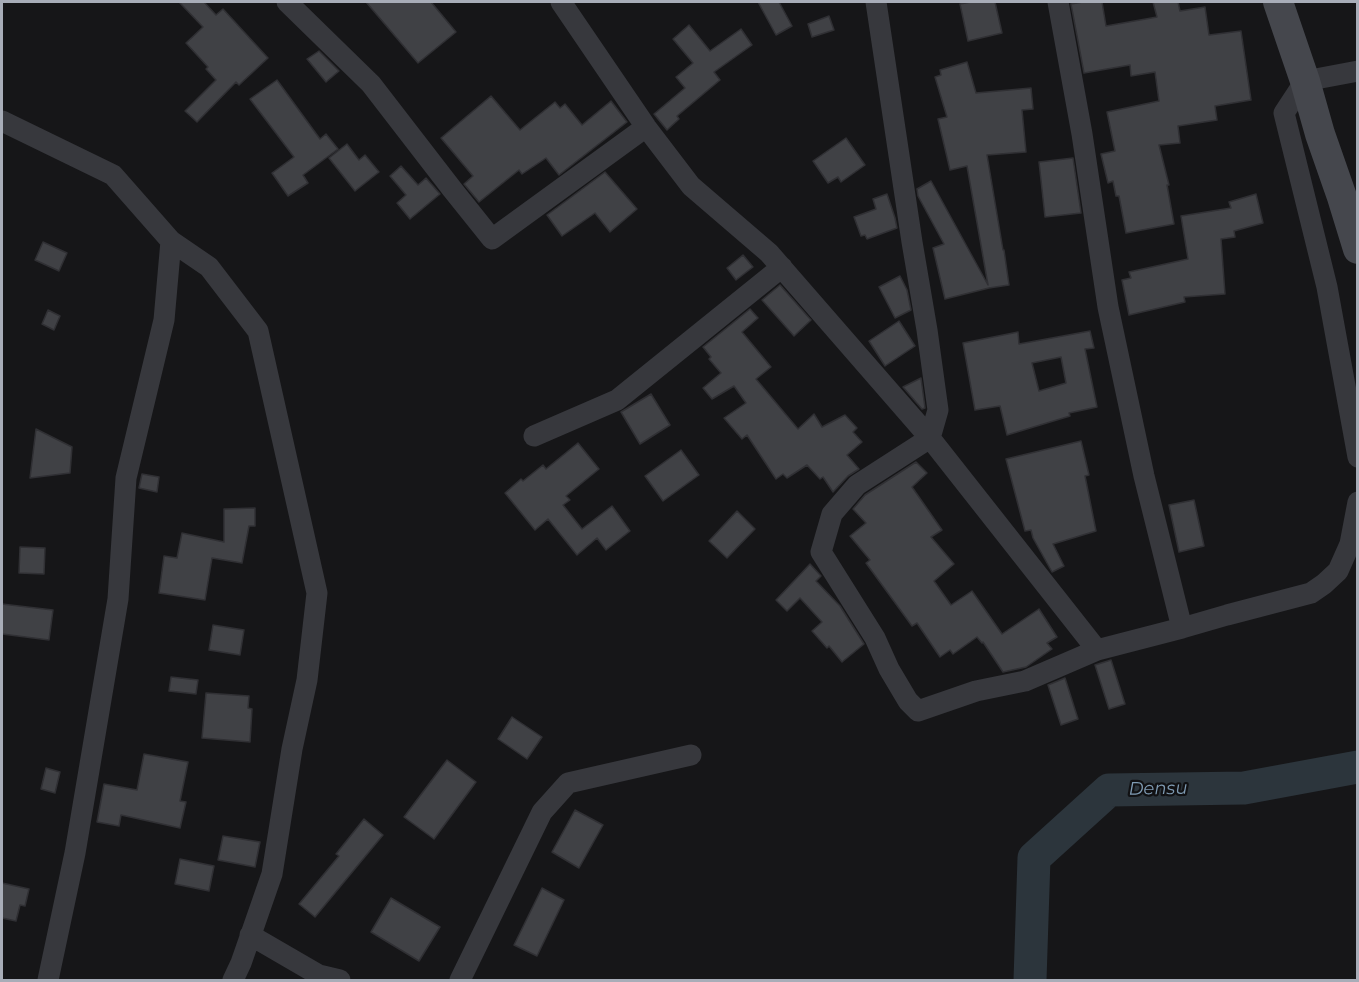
<!DOCTYPE html>
<html>
<head>
<meta charset="utf-8">
<style>
  body { margin:0 }
  #map { position:relative; width:1359px; height:982px; overflow:hidden; background:#161618; font-family:Montserrat,sans-serif }
  canvas { display:block }
  .frame { position:absolute; inset:0; border:3px solid #a8adb8; pointer-events:none }
</style>
</head>
<body>
<div id="map">
<canvas width="1359" height="982"></canvas>
<div class="frame"></div>
</div>
<script>
const g = document.querySelector('canvas').getContext('2d');
g.lineJoin = 'round';
function trace(path, color, width, dash) {
  g.strokeStyle = color;
  g.lineWidth = width;
  g.lineCap = dash ? 'butt' : 'round';
  g.setLineDash(dash || []);
  g.stroke(path);
}
function paint(path, color) {
  g.fillStyle = color;
  g.fill(path, 'evenodd');
}
function drawText(font, color, halo, rows, align = 'center') {
  g.font = font + ' Montserrat,sans-serif';
  g.lineWidth = 4.5;
  g.setLineDash([]);
  g.textBaseline = 'middle';
  g.strokeStyle = halo;
  g.fillStyle = color;
  for (const [text, x, y, turn = 0] of rows) {
    g.save();
    g.translate(x, y);
    g.rotate((+turn || 0) * Math.PI / 180);
    g.textAlign = isNaN(turn) ? turn : align;
    if (halo) g.strokeText(text, 0, 0);
    g.fillText(text, 0, 0);
    g.restore();
  }
}
trace(new Path2D(`
  M 1030,980 L 1034,858 L 1109,790 L 1244,788 L 1358,767`), '#2c353c', 33);
const building = new Path2D(`
  M 179,2 L 204,2 L 216,15 L 223,9 L 268,58 L 239,85 L 236,82 L 197,122 L 185,111 L 216,80 L 206,69 L 208,67 L 186,43 L 203,27 Z
  M 366,2 L 431,2 L 456,32 L 418,63 Z
  M 758,2 L 779,2 L 792,26 L 776,35 Z
  M 971,2 L 995,2 L 1002,33 L 968,41 L 960,4 Z
  M 1083,2 L 1102,2 L 1106,26 L 1157,17 L 1153,2 L 1178,2 L 1180,11 L 1205,7 L 1209,35 L 1241,31 L 1251,100 L 1215,106 L 1217,120 L 1178,126 L 1180,143 L 1159,145 L 1169,185 L 1167,185 L 1174,224 L 1126,233 L 1119,196 L 1116,196 L 1113,181 L 1108,183 L 1101,154 L 1115,151 L 1107,112 L 1159,101 L 1155,72 L 1131,76 L 1130,65 L 1084,73 L 1071,4 Z
  M 829,16 L 834,30 L 812,37 L 808,24 Z
  M 689,25 L 710,51 L 741,29 L 752,45 L 714,72 L 720,80 L 677,116 L 679,119 L 667,130 L 654,114 L 685,88 L 676,77 L 693,63 L 673,39 Z
  M 319,51 L 339,71 L 326,82 L 307,59 Z
  M 967,62 L 976,93 L 1031,88 L 1033,109 L 1022,110 L 1026,152 L 987,155 L 1003,250 L 1004,250 L 1009,285 L 989,288 L 945,299 L 933,248 L 944,244 L 918,196 L 917,189 L 931,181 L 988,285 L 967,166 L 950,170 L 938,119 L 947,117 L 935,77 L 941,75 L 940,70 Z
  M 277,80 L 320,139 L 326,134 L 338,149 L 303,175 L 308,183 L 288,196 L 272,173 L 294,157 L 250,99 Z
  M 491,96 L 520,130 L 555,102 L 560,108 L 565,104 L 582,125 L 611,101 L 627,122 L 559,175 L 546,158 L 522,174 L 519,170 L 479,202 L 464,184 L 473,176 L 441,138 Z
  M 846,138 L 865,165 L 841,182 L 838,177 L 828,183 L 813,161 Z
  M 347,144 L 359,160 L 365,155 L 379,172 L 355,191 L 329,158 Z
  M 1073,158 L 1081,213 L 1045,217 L 1039,162 Z
  M 401,166 L 418,185 L 426,178 L 440,194 L 410,219 L 397,203 L 406,195 L 390,176 Z
  M 605,172 L 637,209 L 610,232 L 595,213 L 562,236 L 547,215 Z
  M 887,194 L 895,218 L 897,228 L 867,239 L 865,235 L 861,236 L 854,217 L 876,209 L 873,199 Z
  M 1256,194 L 1263,223 L 1234,231 L 1235,237 L 1221,239 L 1225,294 L 1184,297 L 1185,302 L 1129,315 L 1122,280 L 1131,278 L 1129,272 L 1188,259 L 1181,216 L 1231,208 L 1229,202 Z
  M 43,242 L 67,253 L 59,271 L 35,260 Z
  M 743,255 L 753,267 L 736,280 L 727,268 Z
  M 900,276 L 907,290 L 911,310 L 895,318 L 879,287 Z
  M 780,285 L 811,320 L 794,336 L 762,300 Z
  M 750,309 L 758,318 L 742,332 L 771,367 L 756,379 L 798,429 L 814,414 L 822,427 L 845,415 L 857,428 L 853,432 L 862,442 L 847,455 L 859,469 L 848,476 L 833,492 L 823,477 L 820,479 L 807,465 L 787,478 L 783,474 L 776,479 L 747,435 L 742,439 L 724,418 L 746,403 L 734,386 L 712,399 L 703,388 L 721,373 L 709,359 L 711,357 L 703,347 Z
  M 48,310 L 60,316 L 54,330 L 42,324 Z
  M 899,321 L 915,346 L 885,366 L 869,341 Z
  M 1090,331 L 1094,348 L 1085,349 L 1097,407 L 1069,413 L 1070,416 L 1007,435 L 1000,406 L 975,410 L 963,343 L 1018,332 L 1019,344 ZM 1061,357 L 1066,383 L 1039,391 L 1032,363 Z
  M 921,378 L 925,408 L 922,409 L 903,387 Z
  M 651,394 L 670,425 L 640,444 L 621,412 Z
  M 36,429 L 72,447 L 70,473 L 30,478 Z
  M 1081,441 L 1089,475 L 1085,476 L 1096,531 L 1053,544 L 1064,566 L 1052,572 L 1033,538 L 1031,530 L 1025,531 L 1006,459 Z
  M 578,443 L 599,469 L 566,496 L 570,500 L 563,505 L 582,529 L 612,506 L 630,531 L 606,550 L 597,538 L 577,555 L 548,519 L 535,530 L 505,493 L 521,479 L 523,481 L 543,465 L 546,469 Z
  M 681,450 L 699,475 L 663,501 L 645,476 Z
  M 916,462 L 927,473 L 912,487 L 942,530 L 931,537 L 954,564 L 934,581 L 951,605 L 972,591 L 1002,634 L 1039,609 L 1057,637 L 1047,643 L 1052,649 L 1026,667 L 1003,672 L 983,642 L 982,643 L 977,637 L 953,654 L 950,650 L 940,657 L 917,623 L 912,626 L 866,563 L 870,560 L 850,536 L 866,523 L 853,509 L 865,495 Z
  M 142,474 L 159,477 L 157,492 L 139,488 Z
  M 1194,500 L 1204,546 L 1179,552 L 1169,505 Z
  M 255,508 L 255,526 L 249,526 L 242,563 L 212,558 L 205,600 L 159,593 L 164,556 L 177,558 L 182,533 L 224,542 L 224,509 Z
  M 737,511 L 755,529 L 727,558 L 709,541 Z
  M 20,547 L 45,548 L 44,574 L 19,573 Z
  M 810,564 L 821,576 L 816,581 L 840,606 L 864,644 L 842,662 L 829,646 L 827,648 L 812,631 L 822,622 L 800,598 L 787,611 L 776,600 Z
  M 2,604 L 53,610 L 49,640 L 2,634 Z
  M 213,625 L 244,630 L 240,655 L 209,650 Z
  M 1111,660 L 1125,704 L 1109,709 L 1095,665 Z
  M 171,677 L 198,680 L 196,694 L 169,691 Z
  M 1065,678 L 1078,719 L 1061,725 L 1048,685 Z
  M 206,693 L 249,696 L 248,708 L 252,709 L 250,742 L 202,738 Z
  M 512,717 L 542,737 L 527,759 L 498,739 Z
  M 144,754 L 188,762 L 180,801 L 186,802 L 180,828 L 121,815 L 119,826 L 97,822 L 104,784 L 137,790 Z
  M 447,760 L 476,782 L 434,839 L 404,817 Z
  M 46,768 L 60,772 L 55,793 L 41,789 Z
  M 575,810 L 603,825 L 579,868 L 552,852 Z
  M 364,819 L 383,835 L 315,917 L 299,904 L 339,856 L 336,854 Z
  M 223,836 L 260,842 L 255,867 L 218,860 Z
  M 180,859 L 214,866 L 209,891 L 175,884 Z
  M 2,883 L 29,889 L 25,906 L 20,905 L 16,921 L 2,918 Z
  M 542,888 L 564,900 L 537,956 L 514,945 Z
  M 391,898 L 440,927 L 419,961 L 371,932 Z`);
paint(building, '#404145');
trace(building, '#303034', 1.5);
trace(new Path2D(`
  M 287,2 L 371,84 L 452,189 L 492,239 L 646,127
  M 561,2 L 646,127 L 691,186 L 769,253 L 930,438 L 1097,650 L 1182,628 L 1227,615 L 1311,593 L 1324,584 L 1338,571 L 1350,544 L 1358,502
  M 876,2 L 912,242 L 927,330 L 938,410 L 930,438 L 857,485 L 832,514 L 821,552 L 875,638 L 889,669 L 908,701 L 918,711 L 976,691 L 1025,681 L 1097,650
  M 1058,2 L 1082,134 L 1108,307 L 1144,476 L 1182,628
  M 1358,71 L 1305,81 L 1284,113 L 1327,287 L 1358,457
  M 2,121 L 113,175 L 171,241 L 164,320 L 126,478 L 118,599 L 75,853 L 48,980
  M 171,241 L 209,267 L 258,331 L 317,593 L 307,680 L 292,749 L 272,874 L 241,963 L 233,980
  M 534,436 L 617,400 L 782,267
  M 250,935 L 319,975 L 340,980
  M 460,980 L 542,812 L 568,783 L 691,755`), '#37383d', 21);
trace(new Path2D(`
  M 1278,2 L 1305,81 L 1320,134 L 1342,197 L 1358,249`), '#45474d', 30);
drawText('italic 18px', '#7f9bb3', '#111113', [
  ["Densu",1158,789,-1]
]);
</script>
</body>
</html>
